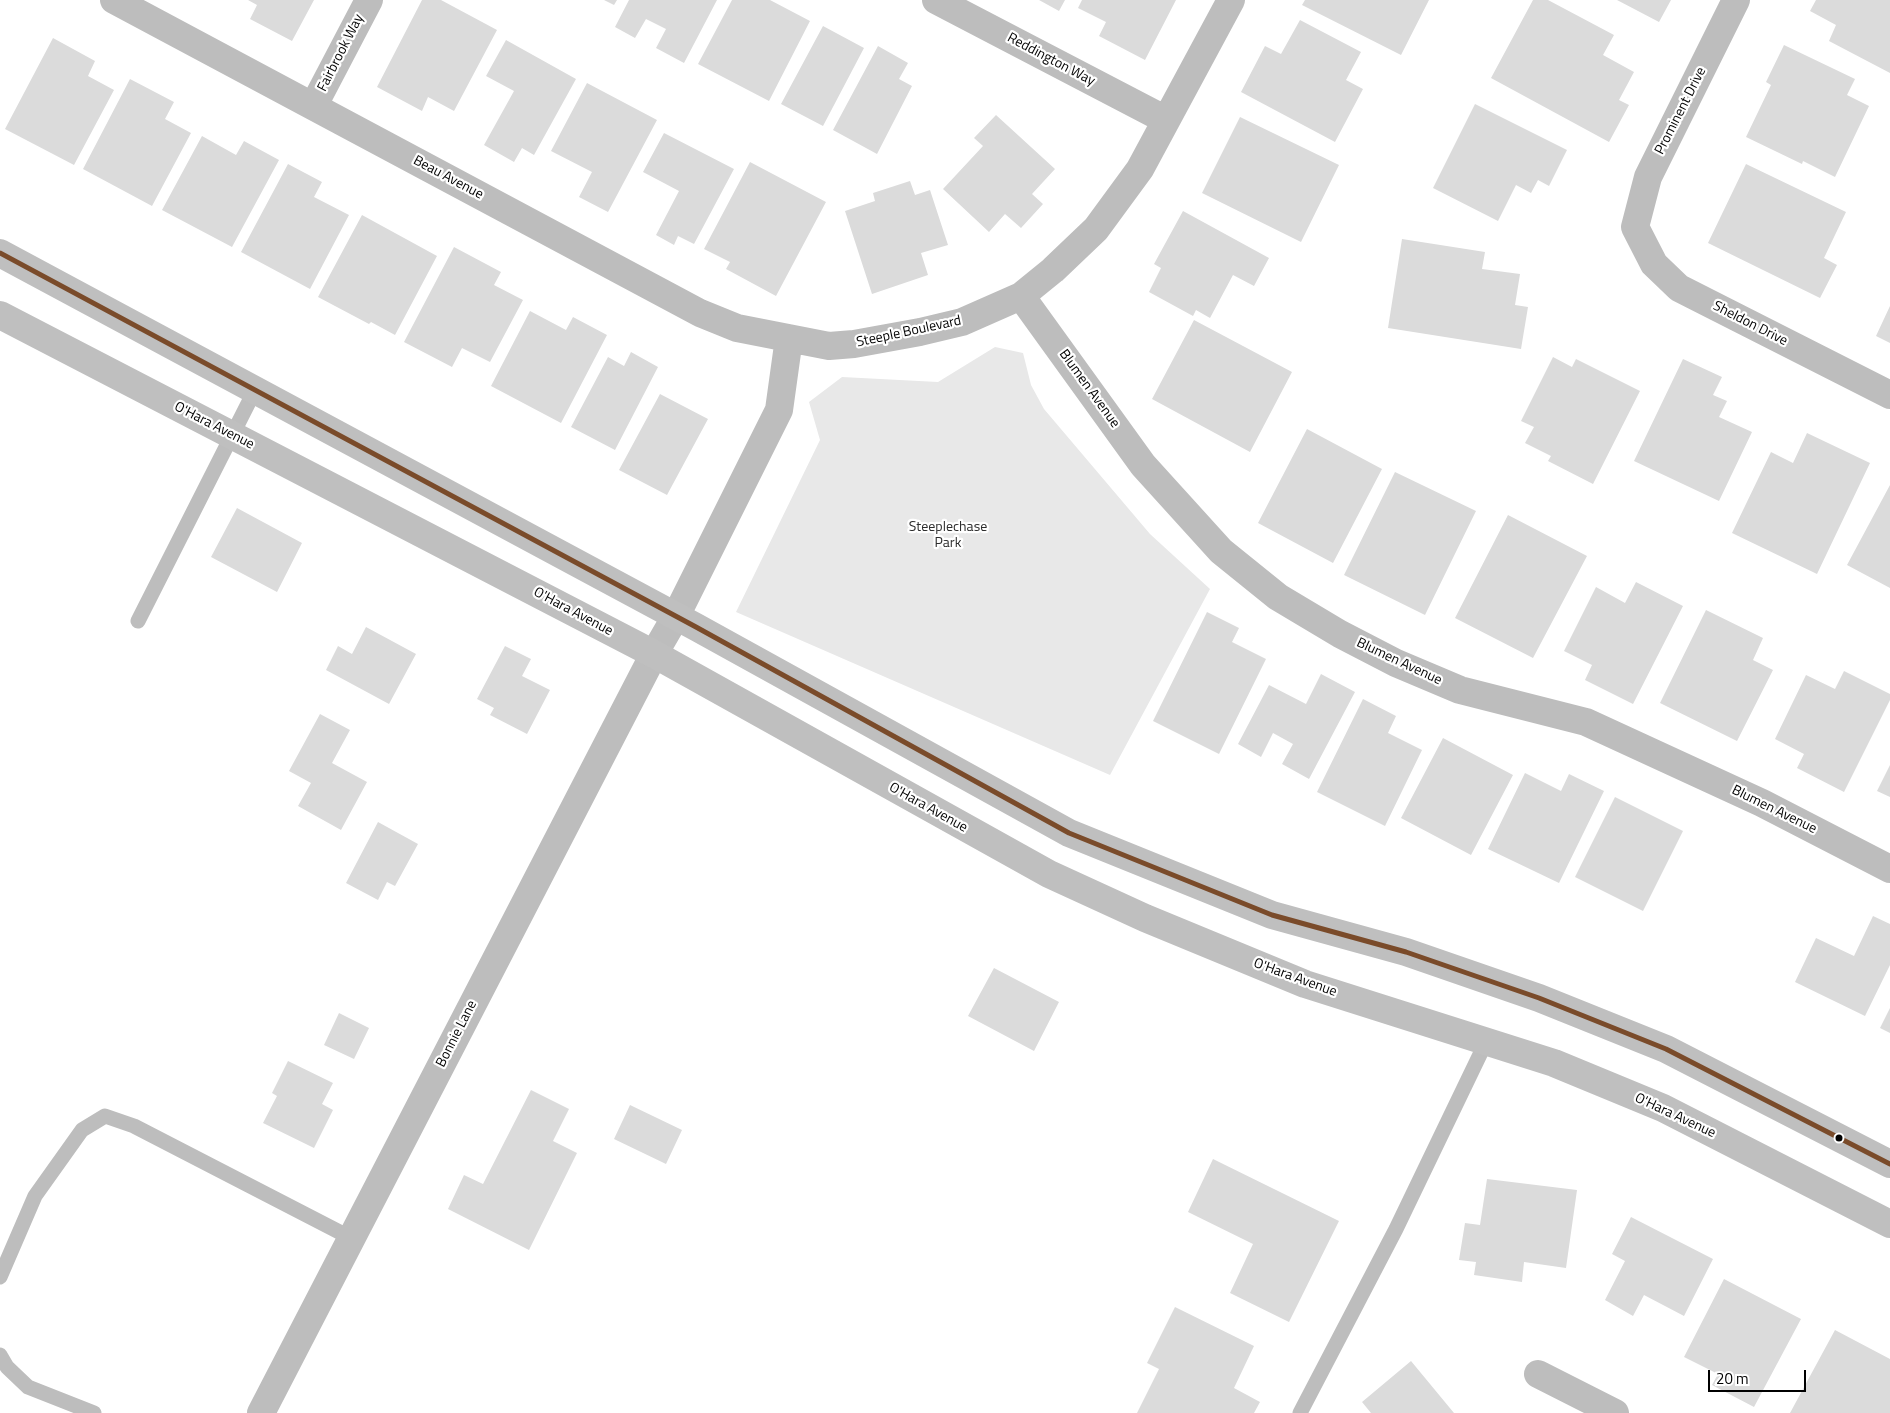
<!DOCTYPE html>
<html>
<head>
<meta charset="utf-8">
<style>
  body { margin:0 }
  #map { position:relative; width:1890px; height:1413px; overflow:hidden; background:#fff; font-family:"Titillium Web",sans-serif }
  canvas { display:block }
  .scale { position:absolute; left:1708px; top:1370px; width:98px; height:22px; box-sizing:border-box; border:2px solid #000; border-top:0; padding-left:6px; font-size:15px; line-height:18px; white-space:nowrap; color:#000; -webkit-text-stroke:4px #fff; paint-order:stroke }
</style>
</head>
<body>
<div id="map">
<canvas width="1890" height="1413"></canvas>
<div class="scale">20 m</div>
</div>
<script>
const g = document.querySelector('canvas').getContext('2d');
g.lineJoin = 'round';
function paint(path, color) {
  g.fillStyle = color;
  g.fill(path, 'evenodd');
}
function trace(path, color, width, dash) {
  g.strokeStyle = color;
  g.lineWidth = width;
  g.lineCap = dash ? 'butt' : 'round';
  g.setLineDash(dash || []);
  g.stroke(path);
}
function drawText(font, color, halo, rows, align = 'center') {
  g.font = font + ' "Titillium Web",sans-serif';
  g.lineWidth = 4.5;
  g.setLineDash([]);
  g.textBaseline = 'middle';
  g.strokeStyle = halo;
  g.fillStyle = color;
  for (const [text, x, y, turn = 0] of rows) {
    g.save();
    g.translate(x, y);
    g.rotate((+turn || 0) * Math.PI / 180);
    g.textAlign = isNaN(turn) ? turn : align;
    if (halo) g.strokeText(text, 0, 0);
    g.fillText(text, 0, 0);
    g.restore();
  }
}
paint(new Path2D(`
  M 995,347 L 1023,353 L 1031,385 L 1044,409 L 1150,534 L 1210,589 L 1110,775 L 736,612 L 820,440 L 809,402 L 842,377 L 938,382 Z`), '#e8e8e8');
paint(new Path2D(`
  M 248,0 L 314,0 L 292,41 L 250,19 L 257,5 Z
  M 422,0 L 441,0 L 497,30 L 454,111 L 428,97 L 422,111 L 377,87 Z
  M 604,0 L 617,0 L 614,5 Z
  M 629,0 L 717,0 L 684,63 L 656,48 L 666,29 L 646,19 L 635,38 L 615,27 Z
  M 732,0 L 770,0 L 810,21 L 769,101 L 698,64 Z
  M 1039,0 L 1065,0 L 1059,11 Z
  M 1082,0 L 1176,0 L 1145,60 L 1099,36 L 1106,22 L 1078,8 Z
  M 1305,0 L 1429,0 L 1401,55 L 1302,5 Z
  M 1533,0 L 1548,0 L 1614,35 L 1603,55 L 1634,72 L 1619,100 L 1629,105 L 1609,142 L 1491,78 Z
  M 1617,0 L 1671,0 L 1659,22 Z
  M 1816,0 L 1890,0 L 1890,73 L 1829,41 L 1836,25 L 1810,11 Z
  M 1300,20 L 1361,52 L 1346,80 L 1363,89 L 1335,142 L 1241,92 L 1265,46 L 1281,54 Z
  M 823,26 L 864,48 L 823,126 L 781,104 Z
  M 53,38 L 95,61 L 88,76 L 114,90 L 74,165 L 5,129 Z
  M 506,40 L 576,79 L 534,155 L 522,148 L 514,162 L 484,145 L 514,91 L 486,76 Z
  M 1784,45 L 1855,79 L 1847,95 L 1869,106 L 1835,177 L 1803,161 L 1802,164 L 1746,137 L 1771,85 L 1766,82 Z
  M 878,46 L 908,63 L 899,79 L 912,86 L 877,154 L 833,130 Z
  M 130,79 L 174,102 L 165,119 L 191,133 L 152,206 L 83,169 Z
  M 587,83 L 657,120 L 608,212 L 579,197 L 592,172 L 551,151 Z
  M 1475,104 L 1567,150 L 1549,186 L 1538,180 L 1531,193 L 1516,185 L 1498,221 L 1433,188 Z
  M 996,115 L 1055,169 L 1032,194 L 1043,204 L 1021,228 L 1005,214 L 989,232 L 943,189 L 983,146 L 974,138 Z
  M 1240,117 L 1339,165 L 1301,242 L 1202,193 Z
  M 664,133 L 734,169 L 694,244 L 678,236 L 674,245 L 656,235 L 679,191 L 643,172 Z
  M 202,136 L 236,155 L 244,141 L 279,160 L 232,247 L 162,210 Z
  M 750,162 L 826,202 L 776,296 L 726,269 L 730,262 L 704,249 Z
  M 288,164 L 322,182 L 314,197 L 349,215 L 310,289 L 241,252 Z
  M 1746,164 L 1846,212 L 1824,258 L 1837,265 L 1820,298 L 1708,243 Z
  M 910,181 L 915,195 L 930,190 L 948,245 L 921,253 L 928,275 L 872,294 L 845,211 L 875,201 L 873,193 Z
  M 1183,211 L 1269,258 L 1254,286 L 1233,275 L 1210,318 L 1196,310 L 1193,316 L 1149,292 L 1161,268 L 1154,264 Z
  M 362,215 L 437,256 L 395,335 L 371,322 L 369,324 L 318,297 Z
  M 1402,239 L 1485,252 L 1482,269 L 1520,274 L 1515,305 L 1528,307 L 1521,349 L 1388,328 Z
  M 454,247 L 501,272 L 494,285 L 523,300 L 490,362 L 462,348 L 452,367 L 404,342 Z
  M 1890,306 L 1890,343 L 1876,336 Z
  M 530,311 L 566,330 L 573,317 L 607,335 L 561,423 L 491,386 Z
  M 1194,320 L 1292,372 L 1250,452 L 1152,399 Z
  M 631,352 L 658,367 L 615,450 L 571,427 L 608,357 L 624,366 Z
  M 1553,357 L 1572,367 L 1576,359 L 1640,391 L 1593,484 L 1548,461 L 1551,456 L 1525,443 L 1534,427 L 1521,421 Z
  M 1683,359 L 1722,377 L 1713,395 L 1727,401 L 1719,417 L 1752,432 L 1719,501 L 1634,461 Z
  M 660,394 L 708,419 L 667,495 L 619,470 Z
  M 1307,429 L 1382,469 L 1333,563 L 1258,523 Z
  M 1807,433 L 1870,463 L 1817,574 L 1732,533 L 1771,452 L 1793,463 Z
  M 1395,472 L 1476,511 L 1425,615 L 1344,575 Z
  M 1890,485 L 1890,588 L 1847,565 Z
  M 237,508 L 302,543 L 277,592 L 211,557 Z
  M 1508,515 L 1587,556 L 1533,658 L 1455,618 Z
  M 1636,582 L 1683,606 L 1633,704 L 1585,680 L 1592,665 L 1564,651 L 1596,587 L 1625,603 Z
  M 1706,610 L 1763,638 L 1753,660 L 1773,670 L 1737,741 L 1660,703 Z
  M 1207,612 L 1239,628 L 1232,642 L 1266,659 L 1219,754 L 1153,721 Z
  M 366,627 L 416,654 L 389,704 L 326,670 L 338,646 L 352,654 Z
  M 505,646 L 531,659 L 522,676 L 550,690 L 527,734 L 490,715 L 494,708 L 477,699 Z
  M 1844,671 L 1890,694 L 1890,700 L 1844,792 L 1797,768 L 1804,754 L 1775,739 L 1806,675 L 1835,689 Z
  M 1321,674 L 1355,692 L 1309,779 L 1282,764 L 1293,744 L 1273,733 L 1261,757 L 1238,744 L 1269,685 L 1306,704 Z
  M 1363,699 L 1396,716 L 1388,733 L 1422,750 L 1385,826 L 1317,792 Z
  M 320,714 L 350,730 L 332,763 L 367,782 L 341,830 L 298,806 L 311,783 L 289,771 Z
  M 1443,738 L 1513,775 L 1471,855 L 1401,818 Z
  M 1890,765 L 1890,797 L 1877,791 Z
  M 1525,773 L 1561,791 L 1569,774 L 1604,791 L 1559,883 L 1488,849 Z
  M 1615,797 L 1683,831 L 1643,911 L 1575,877 Z
  M 378,822 L 418,844 L 395,886 L 387,882 L 378,900 L 346,883 Z
  M 1873,916 L 1890,924 L 1890,965 L 1865,1016 L 1795,982 L 1816,938 L 1854,956 Z
  M 994,968 L 1059,1002 L 1034,1051 L 968,1016 Z
  M 1890,1008 L 1890,1033 L 1880,1028 Z
  M 339,1013 L 369,1028 L 354,1059 L 324,1045 Z
  M 288,1061 L 333,1083 L 322,1104 L 333,1110 L 314,1148 L 263,1123 L 277,1096 L 272,1093 Z
  M 531,1090 L 569,1109 L 553,1141 L 577,1153 L 529,1250 L 448,1209 L 464,1175 L 483,1184 Z
  M 630,1105 L 682,1130 L 666,1164 L 614,1139 Z
  M 1213,1159 L 1339,1221 L 1289,1322 L 1230,1293 L 1253,1244 L 1188,1212 Z
  M 1487,1179 L 1577,1190 L 1566,1268 L 1524,1262 L 1522,1282 L 1474,1275 L 1476,1262 L 1459,1260 L 1465,1223 L 1480,1225 Z
  M 1631,1217 L 1713,1259 L 1684,1316 L 1644,1295 L 1633,1316 L 1605,1300 L 1625,1261 L 1612,1254 Z
  M 1724,1279 L 1801,1319 L 1754,1407 L 1712,1385 L 1718,1374 L 1684,1357 Z
  M 1175,1307 L 1254,1346 L 1234,1388 L 1260,1402 L 1254,1413 L 1137,1413 L 1159,1369 L 1147,1363 Z
  M 1835,1330 L 1890,1359 L 1890,1413 L 1790,1413 Z
  M 1411,1361 L 1454,1413 L 1371,1413 L 1362,1402 Z`), '#dbdbdb');
trace(new Path2D(`
  M 138,621 L 255,390
  M 0,1277 L 35,1196 L 82,1130 L 105,1116 L 134,1126 L 351,1238
  M 0,1355 L 7,1367 L 28,1387 L 94,1413
  M 1300,1413 L 1396,1229 L 1486,1042`), '#bdbdbd', 15);
trace(new Path2D(`
  M 114,0 L 700,313 L 737,328 L 829,346 L 854,344 L 920,332 L 962,322 L 1021,296 L 1053,270 L 1096,229 L 1140,169 L 1231,0
  M 936,0 L 1166,120
  M 1736,0 L 1648,177 L 1635,227 L 1654,264 L 1679,288 L 1890,395
  M 314,105 L 369,0
  M 1021,296 L 1143,465 L 1221,551 L 1278,597 L 1340,634 L 1396,663 L 1460,690 L 1586,722 L 1762,803 L 1890,869
  M 1538,1374 L 1615,1413
  M 261,1413 L 654,654 L 676,616 L 779,410 L 789,338`), '#bdbdbd', 28);
trace(new Path2D(`
  M 0,253 L 696,627 L 1069,833 L 1272,915 L 1406,952 L 1539,998 L 1666,1049 L 1890,1164
  M 0,315 L 654,654 L 1049,874 L 1145,918 L 1305,984 L 1554,1063 L 1663,1108 L 1890,1224`), '#bfbfbf', 28);
trace(new Path2D(`
  M 0,253 L 696,627 L 1069,833 L 1272,915 L 1406,952 L 1539,998 L 1666,1049 L 1890,1164`), '#7a4b2a', 5);
for (const [x, y, r, color] of [
  [1839,1138,4.5,"#000"]
]) {
  const dot = new Path2D();
  dot.arc(x, y, r, 0, 2 * Math.PI);
  g.fillStyle = color;
  g.fill(dot);
  trace(dot, '#fff', 2);
}
drawText('14px', '#000', '#fff', [
  ["Fairbrook Way",341,53,-63],
  ["Reddington Way",1051,60,28],
  ["Prominent Drive",1681,111,-63],
  ["Beau Avenue",448,178,28],
  ["Sheldon Drive",1750,324,27],
  ["Steeple Boulevard",909,332,-12],
  ["Blumen Avenue",1089,389,54],
  ["O'Hara Avenue",214,426,27],
  ["O'Hara Avenue",573,612,28],
  ["Blumen Avenue",1399,662,25],
  ["O'Hara Avenue",928,808,29],
  ["Blumen Avenue",1774,810,26],
  ["O'Hara Avenue",1295,978,20],
  ["Bonnie Lane",457,1034,-63],
  ["O'Hara Avenue",1675,1116,25]
]);
drawText('14px', '#2c2c2c', '#fff', [
  ["Steeplechase",948,528],
  ["Park",948,544]
]);
</script>
</body>
</html>
